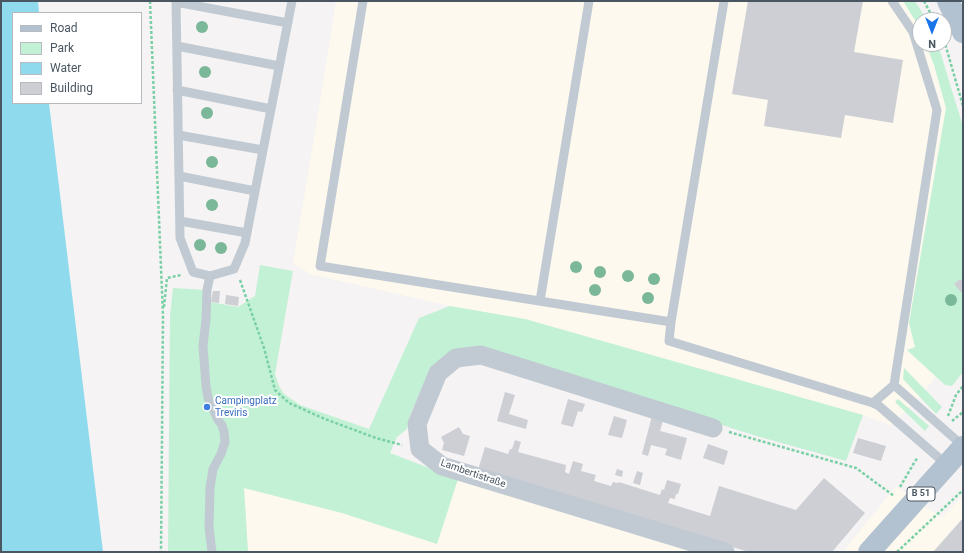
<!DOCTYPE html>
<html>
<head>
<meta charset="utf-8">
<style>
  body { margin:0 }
  #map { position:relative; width:964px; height:553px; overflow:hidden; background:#f5f3f3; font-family:Roboto,sans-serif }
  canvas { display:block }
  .frame { position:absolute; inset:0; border:2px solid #4a5661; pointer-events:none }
  .legend { position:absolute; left:12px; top:12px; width:130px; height:92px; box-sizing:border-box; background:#fff; border:1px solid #b7bbc0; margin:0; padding:5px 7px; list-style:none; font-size:12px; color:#4a5661 }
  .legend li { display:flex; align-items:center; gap:8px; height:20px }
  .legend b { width:20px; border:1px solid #b7bbc0 }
  .north { position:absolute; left:912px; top:12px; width:40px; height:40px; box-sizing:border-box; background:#fff; border:1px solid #b7bbc0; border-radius:50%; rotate:180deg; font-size:11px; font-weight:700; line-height:16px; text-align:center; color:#4a5661 }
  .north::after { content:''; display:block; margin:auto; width:14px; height:18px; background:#1a73e8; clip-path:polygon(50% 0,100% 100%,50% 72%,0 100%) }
</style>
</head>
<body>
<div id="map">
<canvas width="964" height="553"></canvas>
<div class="frame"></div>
<ul class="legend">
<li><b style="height:5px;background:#b3c2d1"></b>Road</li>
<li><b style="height:11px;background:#c3f1d5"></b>Park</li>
<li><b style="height:11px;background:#90daee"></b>Water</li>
<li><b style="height:11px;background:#cdcfd5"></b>Building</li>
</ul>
<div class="north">N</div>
</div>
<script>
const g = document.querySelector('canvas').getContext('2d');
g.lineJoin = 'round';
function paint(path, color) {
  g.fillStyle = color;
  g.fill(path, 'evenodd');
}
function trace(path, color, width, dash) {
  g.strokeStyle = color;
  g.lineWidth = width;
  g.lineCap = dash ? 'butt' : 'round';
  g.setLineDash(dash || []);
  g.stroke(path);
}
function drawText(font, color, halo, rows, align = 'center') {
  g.font = font + ' Roboto,sans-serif';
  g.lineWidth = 4;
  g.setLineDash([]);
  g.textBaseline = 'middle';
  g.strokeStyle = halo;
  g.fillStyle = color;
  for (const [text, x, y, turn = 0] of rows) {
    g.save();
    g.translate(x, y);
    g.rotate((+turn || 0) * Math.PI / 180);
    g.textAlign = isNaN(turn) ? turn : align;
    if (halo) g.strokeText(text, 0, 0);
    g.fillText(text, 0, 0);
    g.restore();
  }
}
paint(new Path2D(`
  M 336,1 L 915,1 L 927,20 L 920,20 L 920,44 L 938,44 L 949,81 L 963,126 L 963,372 L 952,386 L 945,385 L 936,377 L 914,403 L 891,425 L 863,415 L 525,319 L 450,306 L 310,274 L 293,263 L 316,127 Z
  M 458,479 L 700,552 L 248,552 L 244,488 L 342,513 L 437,544 Z
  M 896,486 L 941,518 L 963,496 L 963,552 L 843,552 Z`), '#fdf9ef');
paint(new Path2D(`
  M 903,1 L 915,1 L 927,20 L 920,20 L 920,30 L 918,25 Z
  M 926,44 L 938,44 L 949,81 L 963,126 L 963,372 L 952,386 L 945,385 L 907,350 L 915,347 L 909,323 L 946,108 L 934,65 Z
  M 260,265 L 293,271 L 275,374 L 279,386 L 284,394 L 300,405 L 369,429 L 419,318 L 450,306 L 525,319 L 863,415 L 846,461 L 753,435 L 484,348 L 452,351 L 442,357 L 432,371 L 419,395 L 410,415 L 407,429 L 397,437 L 390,453 L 458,479 L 437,544 L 342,513 L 244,488 L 248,552 L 168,552 L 170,316 L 173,288 L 207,290 L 210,302 L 238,307 L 255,296 Z
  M 904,368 L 942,407 L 936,414 L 903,379 Z
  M 898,399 L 929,426 L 925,431 L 895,402 Z`), '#c3f1d5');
paint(new Path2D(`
  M 1,1 L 38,1 L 39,13 L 13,13 L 13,103 L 49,103 L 103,552 L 1,552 Z`), '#90daee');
paint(new Path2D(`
  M 748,1 L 863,1 L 854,52 L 903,60 L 893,123 L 845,115 L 841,138 L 764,126 L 768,100 L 732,94 Z
  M 960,279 L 963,282 L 963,291 L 961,292 L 954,284 Z
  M 213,291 L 220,291 L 219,303 L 211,302 Z
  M 226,295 L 239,297 L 238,306 L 225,304 Z
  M 505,392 L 515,395 L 509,414 L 528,420 L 526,429 L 497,421 Z
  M 568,399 L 585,404 L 582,412 L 578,411 L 573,427 L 561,424 Z
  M 614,416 L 627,420 L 622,438 L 608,435 Z
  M 652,416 L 663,420 L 660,431 L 687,438 L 681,460 L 665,455 L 667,449 L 651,445 L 648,456 L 642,454 Z
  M 459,427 L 463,434 L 470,436 L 464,456 L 442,450 L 444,443 L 441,437 Z
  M 858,438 L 886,446 L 881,461 L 853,453 Z
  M 515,440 L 521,442 L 518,452 L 566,465 L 565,472 L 569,474 L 573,461 L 583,464 L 581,471 L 596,475 L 594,481 L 611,486 L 613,482 L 618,483 L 619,482 L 660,495 L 662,489 L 664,490 L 667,480 L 681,484 L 678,494 L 676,494 L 675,499 L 670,498 L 668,503 L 710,516 L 719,486 L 796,510 L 824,478 L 865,513 L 832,552 L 749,552 L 478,470 L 485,447 L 508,454 L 510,449 L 512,449 Z
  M 708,444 L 728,451 L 724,465 L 703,458 Z
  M 617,469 L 623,471 L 622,477 L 615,475 Z
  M 637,471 L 643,473 L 640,485 L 633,483 Z
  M 963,518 L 963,552 L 933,552 Z`), '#cdcfd5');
trace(new Path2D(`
  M 150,1 L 163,316 L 161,552
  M 924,1 L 933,18
  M 944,40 L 963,106
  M 240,280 L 264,348 L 275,390 L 289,403 L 325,419 L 376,438 L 402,445
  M 164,307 L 167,278 L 181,275
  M 948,416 L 956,395 L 963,386
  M 952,421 L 963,412
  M 729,432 L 856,468 L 894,496
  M 900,487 L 914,463 L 918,457
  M 897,552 L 963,490`), '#7ad0a6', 2.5, [3, 2]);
trace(new Path2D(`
  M 176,1 L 180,238 L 193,272 L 210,276 L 234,269 L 245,243 L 292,1
  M 363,1 L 320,266 L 671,322 L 669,341 L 873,403
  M 892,1 L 913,32 L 937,110 L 894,385 L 873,403 L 879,406 L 947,465
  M 176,2 L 288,23
  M 177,46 L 279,66
  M 177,90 L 271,109
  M 178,135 L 263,150
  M 179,176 L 255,191
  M 180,221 L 247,233
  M 210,276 L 207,290 L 206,319 L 203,346 L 206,386 L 208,398 L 218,420 L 222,425 L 224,432 L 225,442 L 221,454 L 213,469 L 210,488 L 209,527 L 212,552
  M 540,301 L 589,1
  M 671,322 L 724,1
  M 894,385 L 963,446`), '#c1cad2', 9);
trace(new Path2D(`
  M 713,428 L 481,355 L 456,358 L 438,373 L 417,424 L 420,449 L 442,466 L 725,552`), '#c1cad2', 19);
trace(new Path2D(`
  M 948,1 L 963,32
  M 869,552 L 963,447`), '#b3c2d1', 22);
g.fillStyle = '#7bb799';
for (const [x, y] of [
  [202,27],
  [205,72],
  [207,113],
  [212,162],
  [212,205],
  [200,245],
  [221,248],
  [576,267],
  [600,272],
  [628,276],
  [654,279],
  [595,290],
  [648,298],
  [951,300]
]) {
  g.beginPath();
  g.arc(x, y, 6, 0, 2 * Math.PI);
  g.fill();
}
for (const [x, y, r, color] of [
  [207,407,4,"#3f7fe0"]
]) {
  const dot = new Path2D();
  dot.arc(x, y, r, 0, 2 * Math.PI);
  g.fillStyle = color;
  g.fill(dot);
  trace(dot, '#fff', 1.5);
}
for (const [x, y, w] of [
  [921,494,28]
]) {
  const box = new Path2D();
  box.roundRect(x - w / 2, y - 7, w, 14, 3);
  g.fillStyle = '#fff';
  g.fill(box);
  trace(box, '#4a5661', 1);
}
drawText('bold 9px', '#4a5661', null, [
  ["B 51",921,494]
]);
drawText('10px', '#366cbe', '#fff', [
  ["Campingplatz",215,401],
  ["Treviris",215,413]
], 'left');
drawText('10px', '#4a5661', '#fff', [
  ["Lambertistraße",473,474,19]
]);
</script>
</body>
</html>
